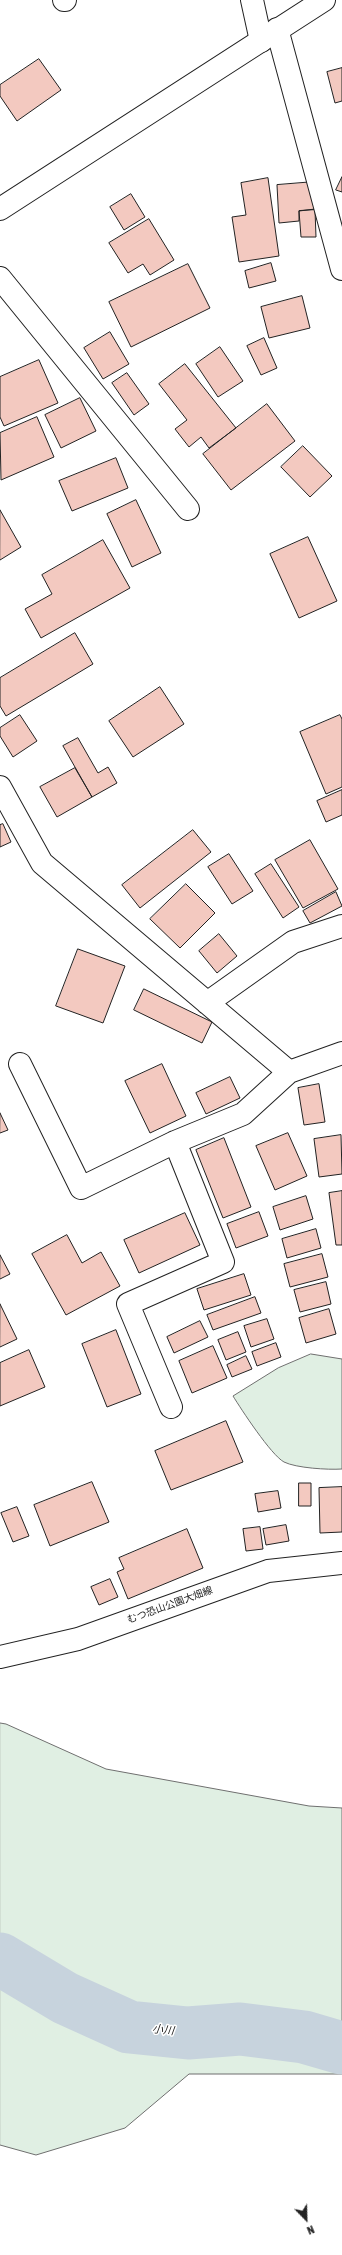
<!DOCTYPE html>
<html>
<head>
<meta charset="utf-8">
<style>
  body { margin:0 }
  #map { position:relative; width:342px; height:2255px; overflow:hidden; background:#fff; font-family:"Asap Condensed",sans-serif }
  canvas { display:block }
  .north { position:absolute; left:286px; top:2199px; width:40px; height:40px; -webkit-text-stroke:3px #fff; paint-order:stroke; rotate:157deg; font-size:11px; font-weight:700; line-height:16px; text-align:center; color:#222 }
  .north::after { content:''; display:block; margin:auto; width:14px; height:18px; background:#222; clip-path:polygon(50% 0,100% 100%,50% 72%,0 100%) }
</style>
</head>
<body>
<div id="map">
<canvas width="342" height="2255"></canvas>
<div class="north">N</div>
</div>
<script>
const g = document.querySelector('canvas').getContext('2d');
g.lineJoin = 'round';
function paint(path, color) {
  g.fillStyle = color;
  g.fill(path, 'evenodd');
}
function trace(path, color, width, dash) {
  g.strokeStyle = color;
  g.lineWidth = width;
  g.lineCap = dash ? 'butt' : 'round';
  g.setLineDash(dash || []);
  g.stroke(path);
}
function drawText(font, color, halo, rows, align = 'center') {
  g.font = font + ' "Asap Condensed","Noto Sans JP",sans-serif';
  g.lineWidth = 3;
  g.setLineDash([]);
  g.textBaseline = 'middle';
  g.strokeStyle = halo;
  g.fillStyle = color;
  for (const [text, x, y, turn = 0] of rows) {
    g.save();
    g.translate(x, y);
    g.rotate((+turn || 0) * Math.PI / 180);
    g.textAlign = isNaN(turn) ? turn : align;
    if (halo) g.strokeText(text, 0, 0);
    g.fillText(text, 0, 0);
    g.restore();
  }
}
const green = new Path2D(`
  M 311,1354 L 342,1359 L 342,1469 C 328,1470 296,1468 284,1462 C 271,1455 241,1409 233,1396 L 278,1368 Z
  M 0,1723 L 6,1724 L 106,1769 L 309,1806 L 342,1808 L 342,2074 L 189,2074 L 125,2128 L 36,2155 L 0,2145 Z`);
paint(green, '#e0efe3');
trace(green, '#6f6f6f', 1);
trace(new Path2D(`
  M 0,1959 L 65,1998 L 129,2027 L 188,2033 L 240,2029 L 304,2037 L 342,2048`), '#c7d3dd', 53);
const building = new Path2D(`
  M 39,59 L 61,90 L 17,121 L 0,96 L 0,85 Z
  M 342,68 L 342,101 L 335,103 L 327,72 Z
  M 342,177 L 342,192 L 336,190 Z
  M 268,178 L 279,256 L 239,262 L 232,217 L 246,215 L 241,183 Z
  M 314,182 L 315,209 L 299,211 L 299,221 L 279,223 L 277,185 Z
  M 131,194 L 145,217 L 124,230 L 110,207 Z
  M 315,210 L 316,237 L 301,237 L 299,211 Z
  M 149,219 L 174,260 L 150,275 L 143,264 L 128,273 L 109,243 Z
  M 271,263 L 276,281 L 249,288 L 245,271 Z
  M 188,264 L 210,308 L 131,347 L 109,302 Z
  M 302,296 L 310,328 L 269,338 L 261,307 Z
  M 110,332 L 129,364 L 103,379 L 84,348 Z
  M 264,338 L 277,368 L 261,375 L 247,346 Z
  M 220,347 L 243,381 L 218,397 L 196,364 Z
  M 39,360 L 58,403 L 4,426 L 0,417 L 0,377 Z
  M 185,364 L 236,428 L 209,448 L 201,437 L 189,447 L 175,429 L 187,420 L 159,384 Z
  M 127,373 L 149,404 L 134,415 L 112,383 Z
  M 80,398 L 96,431 L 61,448 L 45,415 Z
  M 267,404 L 295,441 L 231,490 L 203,454 Z
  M 37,417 L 54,457 L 1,480 L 0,433 Z
  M 303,446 L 332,476 L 310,497 L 281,467 Z
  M 116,458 L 128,488 L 72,511 L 59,481 Z
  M 136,500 L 161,553 L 132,567 L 107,514 Z
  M 0,510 L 21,547 L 0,560 Z
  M 308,537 L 337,601 L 299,618 L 270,554 Z
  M 103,540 L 130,588 L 41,638 L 25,609 L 52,594 L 42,575 Z
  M 75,633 L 93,664 L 6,716 L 0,706 L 0,678 Z
  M 160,687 L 184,724 L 133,757 L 109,721 Z
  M 20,715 L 37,741 L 13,757 L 0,736 L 0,728 Z
  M 340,715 L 342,719 L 342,787 L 326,794 L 300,732 Z
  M 78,738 L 98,773 L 108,767 L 117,783 L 92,797 L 63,746 Z
  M 75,768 L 92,797 L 57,817 L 40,787 Z
  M 342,790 L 342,815 L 326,822 L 317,801 Z
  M 3,824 L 11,842 L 0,847 L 0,825 Z
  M 193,830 L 211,852 L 140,908 L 122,885 Z
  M 310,840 L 338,889 L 303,908 L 275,860 Z
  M 229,854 L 253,891 L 232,904 L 208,867 Z
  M 271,864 L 299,907 L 283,918 L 255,874 Z
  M 186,884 L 215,913 L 180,948 L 150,919 Z
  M 336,892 L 342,906 L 310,923 L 303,911 Z
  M 219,934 L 237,956 L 217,973 L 199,951 Z
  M 78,949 L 125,966 L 103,1023 L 56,1006 Z
  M 144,989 L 212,1022 L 202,1043 L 134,1010 Z
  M 162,1064 L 186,1116 L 150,1133 L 125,1081 Z
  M 230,1077 L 240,1098 L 206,1114 L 196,1093 Z
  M 319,1084 L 325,1122 L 304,1125 L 298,1088 Z
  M 0,1113 L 8,1130 L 0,1133 Z
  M 288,1133 L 307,1176 L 275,1190 L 256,1146 Z
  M 341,1135 L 342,1174 L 319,1177 L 314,1139 Z
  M 224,1138 L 251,1207 L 223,1218 L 196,1150 Z
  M 342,1191 L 342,1245 L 336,1245 L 329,1193 Z
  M 306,1196 L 313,1219 L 280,1230 L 273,1207 Z
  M 259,1212 L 268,1236 L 236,1248 L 227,1224 Z
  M 185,1213 L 200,1245 L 139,1273 L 124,1240 Z
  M 316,1229 L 321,1248 L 287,1258 L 282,1239 Z
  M 67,1235 L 82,1263 L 101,1252 L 120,1286 L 66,1315 L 32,1254 Z
  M 322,1254 L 328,1277 L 290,1287 L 284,1264 Z
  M 0,1255 L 10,1274 L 0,1279 Z
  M 244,1274 L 251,1295 L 204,1310 L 197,1289 Z
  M 326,1282 L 331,1304 L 300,1312 L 294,1290 Z
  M 255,1297 L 261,1313 L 213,1330 L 207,1315 Z
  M 0,1304 L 17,1339 L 0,1347 Z
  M 329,1309 L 336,1334 L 306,1343 L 299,1318 Z
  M 267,1319 L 274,1339 L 251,1347 L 244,1326 Z
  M 200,1321 L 208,1337 L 174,1353 L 167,1337 Z
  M 116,1330 L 141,1394 L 107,1407 L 82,1344 Z
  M 238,1332 L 246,1352 L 226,1360 L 218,1340 Z
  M 276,1343 L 281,1357 L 257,1366 L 252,1352 Z
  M 213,1346 L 227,1378 L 192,1393 L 179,1361 Z
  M 29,1350 L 45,1387 L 0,1406 L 0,1363 Z
  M 246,1356 L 252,1369 L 232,1377 L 227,1365 Z
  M 226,1421 L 243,1462 L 171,1490 L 155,1451 Z
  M 92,1482 L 109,1522 L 50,1546 L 34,1505 Z
  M 299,1483 L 311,1483 L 311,1506 L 299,1506 Z
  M 342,1487 L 342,1532 L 320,1533 L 319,1488 Z
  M 278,1491 L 281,1508 L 258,1512 L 255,1494 Z
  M 17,1507 L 29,1536 L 13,1542 L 1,1513 Z
  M 286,1525 L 289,1541 L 266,1545 L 263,1529 Z
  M 260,1527 L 263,1549 L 246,1551 L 243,1529 Z
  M 187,1529 L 203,1568 L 128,1599 L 117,1572 L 124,1569 L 119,1558 Z
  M 110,1579 L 118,1597 L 99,1605 L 91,1587 Z`);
paint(building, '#f3c9c0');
trace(building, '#222', 1);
const street = new Path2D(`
  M 64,0 L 65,0
  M 252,0 L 261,41
  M 277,29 L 342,269
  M 0,278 L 188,509
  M 0,787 L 42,863 L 289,1072 L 342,1053
  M 207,1003 L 293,942 L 342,926
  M 20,1064 L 81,1188 L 175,1142 L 243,1114 L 289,1072
  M 171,1407 L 128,1304 L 223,1262 L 175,1142`);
const secondary = new Path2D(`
  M 0,209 L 324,0`);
const primary = new Path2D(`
  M 0,1657 L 78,1639 L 268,1571 L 342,1563`);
trace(street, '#222', 24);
trace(secondary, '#222', 24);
trace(primary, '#222', 24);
trace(street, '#fff', 22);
trace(secondary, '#fff', 22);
trace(primary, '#fff', 22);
drawText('10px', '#222', '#fff', [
  ["むつ恐山公園大畑線",170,1605,-20]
]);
drawText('italic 11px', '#222', '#fff', [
  ["小川",163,2030,6]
]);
</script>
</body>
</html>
